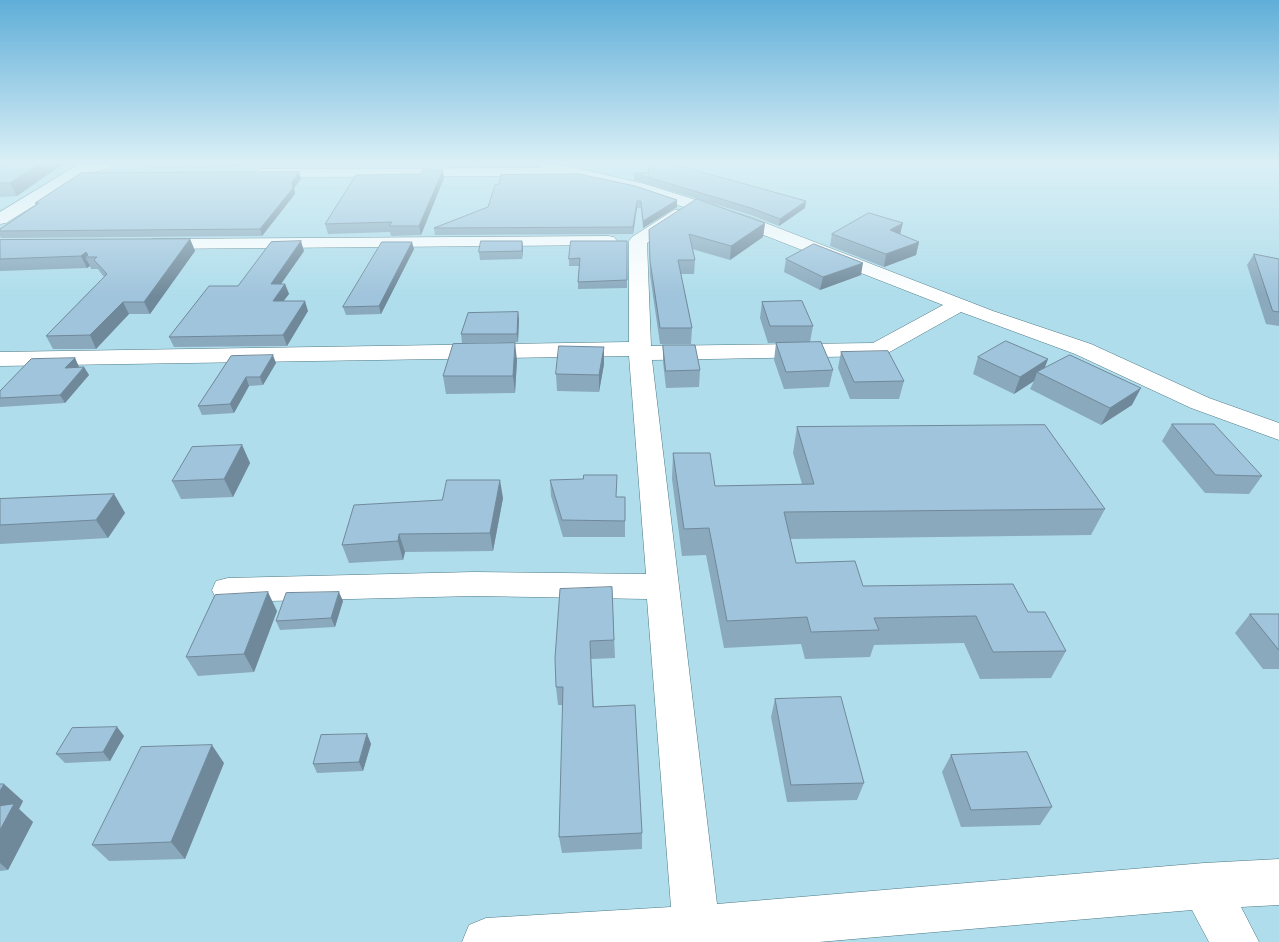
<!DOCTYPE html>
<html>
<head>
<meta charset="utf-8">
<style>
  body { margin:0 }
  canvas { display:block; background:#afddeb }
</style>
</head>
<body>
<canvas width="1279" height="942"></canvas>
<script>
const g = document.querySelector('canvas').getContext('2d');
g.lineJoin = 'round';
function trace(path, color, width, dash) {
  g.strokeStyle = color;
  g.lineWidth = width;
  g.lineCap = dash ? 'butt' : 'round';
  g.setLineDash(dash || []);
  g.stroke(path);
}
function paint(path, color) {
  g.fillStyle = color;
  g.fill(path, 'evenodd');
}
const minor = new Path2D(`
  M 92,164 L 113,164 L 111,167 L 75,178 L 70,177 L 68,174 L 70,171 Z
  M 538,164 L 559,164 L 645,184 L 750,217 L 993,311 L 1091,344 L 1209,398 L 1279,423 L 1279,440 L 1191,408 L 1075,354 L 961,312 L 886,354 L 878,356 L 652,360 L 717,904 L 1204,863 L 1279,859 L 1279,905 L 1241,907 L 1259,942 L 1209,942 L 1192,910 L 819,942 L 462,942 L 469,925 L 486,918 L 671,907 L 647,599 L 474,596 L 228,602 L 216,599 L 212,590 L 216,581 L 228,578 L 474,572 L 646,574 L 629,356 L 0,366 L 0,352 L 629,342 L 629,241 L 632,237 L 674,210 L 686,210 L 688,213 L 686,216 L 647,243 L 651,346 L 873,343 L 943,305 L 738,225 L 636,191 L 567,176 L 262,177 L 257,176 L 255,173 L 257,170 L 262,169 L 542,168 Z
  M 608,236 L 614,237 L 617,241 L 614,245 L 154,249 L 148,248 L 145,244 L 148,240 L 154,239 Z`);
const tertiary = new Path2D(`
  M 79,164 L 95,164 L 80,177 L 6,223 L 0,224 L 0,212 Z`);
trace(minor, '#4e7985', 1);
trace(tertiary, '#4e7985', 1);
paint(minor, '#fff');
paint(tertiary, '#fff');
paint(new Path2D(`
  M 0,164 L 63,164 L 17,196 L 0,197 Z
  M 147,164 L 241,164 L 240,167 L 149,168 Z
  M 634,173 L 805,208 L 779,226 L 751,215 L 634,180 Z
  M 501,175 L 677,207 L 643,228 L 641,208 L 637,208 L 633,234 L 435,235 L 434,228 L 488,207 L 499,184 Z
  M 444,178 L 421,235 L 391,236 L 390,232 L 328,234 L 325,224 Z
  M 301,179 L 294,188 L 295,194 L 262,236 L 1,238 L 0,236 L 0,229 L 36,205 L 35,203 Z
  M 765,223 L 763,237 L 730,260 L 692,249 L 695,260 L 694,274 L 681,274 L 692,328 L 691,344 L 660,344 L 650,275 L 649,230 Z
  M 832,234 L 900,234 L 919,242 L 916,255 L 884,267 L 830,246 Z
  M 190,239 L 195,251 L 150,314 L 129,314 L 96,349 L 53,349 L 46,336 L 104,277 L 100,272 L 98,269 L 91,269 L 90,266 L 87,268 L 0,271 L 0,240 Z
  M 522,241 L 523,249 L 522,259 L 480,260 L 479,252 Z
  M 627,241 L 627,288 L 578,289 L 578,282 L 579,266 L 569,266 L 569,259 Z
  M 414,249 L 381,314 L 346,315 L 343,307 Z
  M 304,251 L 281,284 L 285,284 L 289,294 L 283,301 L 308,311 L 287,346 L 174,347 L 169,337 L 238,286 Z
  M 1254,254 L 1279,259 L 1279,326 L 1266,324 L 1247,265 Z
  M 786,259 L 861,275 L 820,290 L 784,272 Z
  M 762,302 L 813,326 L 810,342 L 768,343 L 760,318 Z
  M 518,312 L 519,320 L 518,342 L 462,343 L 461,334 Z
  M 776,343 L 833,370 L 829,387 L 784,389 L 774,360 Z
  M 663,345 L 700,370 L 699,387 L 666,388 L 663,362 Z
  M 604,347 L 604,364 L 599,392 L 557,391 L 556,374 Z
  M 841,352 L 904,381 L 899,399 L 850,399 L 838,368 Z
  M 231,356 L 276,363 L 263,385 L 249,386 L 234,413 L 202,415 L 198,406 Z
  M 978,357 L 1048,359 L 1044,369 L 1132,405 L 1101,425 L 1030,389 L 1034,381 L 1014,394 L 973,374 Z
  M 75,358 L 79,367 L 84,367 L 89,375 L 65,403 L 0,407 L 0,391 Z
  M 517,360 L 515,393 L 446,394 L 443,376 Z
  M 1172,424 L 1262,476 L 1249,494 L 1205,493 L 1162,441 Z
  M 797,427 L 1105,509 L 1091,535 L 790,539 L 796,563 L 863,586 L 1028,612 L 1066,651 L 1051,678 L 980,679 L 964,643 L 874,645 L 870,657 L 805,659 L 801,644 L 724,648 L 706,555 L 682,556 L 672,479 L 673,453 L 715,486 L 802,484 L 793,453 Z
  M 242,445 L 250,463 L 233,497 L 181,499 L 172,481 Z
  M 550,480 L 617,497 L 625,513 L 625,537 L 563,537 L 551,496 Z
  M 114,494 L 125,513 L 108,538 L 0,544 L 0,499 Z
  M 503,498 L 493,551 L 405,552 L 403,560 L 349,563 L 342,545 Z
  M 612,587 L 615,658 L 591,659 L 594,707 L 642,833 L 642,849 L 562,853 L 559,837 L 563,705 L 558,705 L 556,687 Z
  M 343,601 L 335,627 L 280,630 L 276,621 Z
  M 277,611 L 254,672 L 198,676 L 186,657 Z
  M 1250,614 L 1279,614 L 1279,669 L 1263,669 L 1235,633 Z
  M 775,699 L 864,783 L 857,800 L 787,802 L 771,717 Z
  M 117,727 L 124,736 L 110,761 L 65,763 L 56,754 Z
  M 367,734 L 371,744 L 363,771 L 317,773 L 313,764 Z
  M 951,755 L 1052,807 L 1040,825 L 961,827 L 942,772 Z
  M 224,763 L 185,859 L 109,861 L 92,845 Z
  M 0,784 L 23,801 L 19,809 L 33,822 L 8,870 L 0,871 Z`), '#8aa9bd');
paint(new Path2D(`
  M 39,164 L 63,164 L 17,196 L 10,183 Z
  M 443,170 L 444,178 L 421,235 L 419,226 Z
  M 299,172 L 301,179 L 294,188 L 295,194 L 262,236 L 260,229 L 292,182 Z
  M 677,200 L 677,207 L 643,228 L 643,221 Z
  M 637,201 L 637,208 L 633,234 L 633,227 Z
  M 806,201 L 805,208 L 779,226 L 780,219 Z
  M 765,223 L 763,237 L 730,260 L 731,246 Z
  M 903,223 L 900,235 L 890,230 Z
  M 190,239 L 195,251 L 150,314 L 144,302 Z
  M 301,241 L 304,251 L 274,294 L 271,284 Z
  M 522,241 L 523,249 L 522,259 Z
  M 412,242 L 414,249 L 381,314 L 379,306 Z
  M 919,242 L 916,255 L 884,267 L 886,254 Z
  M 86,252 L 88,257 L 85,257 L 90,266 L 87,268 L 81,256 Z
  M 863,263 L 861,275 L 820,290 L 823,277 Z
  M 285,284 L 289,294 L 276,311 L 273,301 Z
  M 305,301 L 308,311 L 287,346 L 283,335 Z
  M 123,302 L 129,314 L 96,349 L 90,335 Z
  M 518,312 L 519,320 L 518,342 L 517,334 Z
  M 515,343 L 517,360 L 515,393 L 513,376 Z
  M 604,347 L 604,364 L 599,392 L 599,375 Z
  M 273,355 L 276,363 L 263,385 L 260,377 Z
  M 75,358 L 79,367 L 70,376 L 65,368 Z
  M 1048,359 L 1042,375 L 1037,372 L 1034,381 L 1014,394 L 1020,377 Z
  M 84,367 L 89,375 L 65,403 L 60,395 Z
  M 246,377 L 249,386 L 234,413 L 230,404 Z
  M 1141,388 L 1132,405 L 1101,425 L 1110,408 Z
  M 242,445 L 250,463 L 233,497 L 224,479 Z
  M 500,480 L 503,498 L 493,551 L 490,533 Z
  M 114,494 L 125,513 L 108,538 L 96,520 Z
  M 399,534 L 405,552 L 403,560 L 398,541 Z
  M 268,592 L 277,611 L 254,672 L 244,654 Z
  M 339,592 L 343,601 L 335,627 L 331,618 Z
  M 117,727 L 124,736 L 110,761 L 103,752 Z
  M 367,734 L 371,744 L 363,771 L 359,762 Z
  M 212,745 L 224,763 L 185,859 L 171,842 Z
  M 4,784 L 23,801 L 19,809 L 33,822 L 8,870 L 0,863 L 0,791 Z`), '#70899a');
const building = new Path2D(`
  M 0,164 L 39,164 L 10,183 L 0,183 Z
  M 649,164 L 673,164 L 806,201 L 780,219 L 751,208 L 634,173 L 648,173 Z
  M 423,170 L 443,170 L 419,226 L 389,226 L 392,222 L 325,224 L 356,175 L 420,174 Z
  M 299,172 L 292,182 L 293,188 L 260,229 L 0,231 L 0,229 L 39,203 L 35,203 L 81,173 Z
  M 579,174 L 635,186 L 677,200 L 643,221 L 641,201 L 637,201 L 633,227 L 434,228 L 488,207 L 495,185 L 499,184 L 501,175 Z
  M 697,199 L 765,223 L 731,246 L 689,234 L 695,260 L 678,260 L 692,328 L 660,328 L 650,261 L 649,230 Z
  M 869,213 L 903,223 L 890,230 L 919,242 L 886,254 L 832,234 Z
  M 190,239 L 144,302 L 123,302 L 90,335 L 46,336 L 107,274 L 94,260 L 97,257 L 85,257 L 88,255 L 86,252 L 81,256 L 0,259 L 0,240 Z
  M 301,241 L 271,284 L 285,284 L 273,301 L 305,301 L 283,335 L 169,337 L 209,286 L 238,286 L 271,242 Z
  M 481,241 L 522,241 L 522,251 L 479,252 Z
  M 571,241 L 627,241 L 627,280 L 578,282 L 580,258 L 569,259 Z
  M 382,242 L 412,242 L 379,306 L 343,307 Z
  M 814,244 L 863,263 L 823,277 L 786,259 Z
  M 1254,254 L 1279,259 L 1279,312 L 1273,311 Z
  M 802,301 L 813,326 L 770,326 L 762,302 Z
  M 518,312 L 517,334 L 461,334 L 468,313 Z
  M 1006,341 L 1048,359 L 1020,377 L 978,357 Z
  M 821,342 L 833,370 L 786,372 L 776,343 Z
  M 515,343 L 513,376 L 443,376 L 453,344 Z
  M 663,345 L 695,345 L 700,370 L 666,371 Z
  M 559,346 L 604,347 L 599,375 L 556,374 Z
  M 888,351 L 904,381 L 854,382 L 841,352 Z
  M 273,355 L 260,377 L 246,377 L 230,404 L 198,406 L 231,356 Z
  M 1070,355 L 1141,388 L 1110,408 L 1037,372 Z
  M 75,358 L 65,368 L 84,367 L 60,395 L 0,398 L 0,391 L 31,359 Z
  M 1172,424 L 1214,424 L 1262,476 L 1216,475 Z
  M 1045,425 L 1105,509 L 784,512 L 796,563 L 855,561 L 863,586 L 1013,584 L 1028,612 L 1045,612 L 1066,651 L 993,652 L 976,616 L 874,618 L 879,630 L 811,632 L 807,617 L 727,621 L 709,528 L 684,529 L 673,453 L 710,453 L 715,486 L 814,484 L 797,427 Z
  M 242,445 L 224,479 L 172,481 L 192,447 Z
  M 584,475 L 617,475 L 616,497 L 625,497 L 625,521 L 562,520 L 550,480 L 583,479 Z
  M 447,480 L 500,480 L 490,533 L 399,534 L 398,541 L 342,545 L 354,505 L 442,500 Z
  M 114,494 L 96,520 L 0,525 L 0,499 Z
  M 612,587 L 614,640 L 590,641 L 593,707 L 635,705 L 642,833 L 559,837 L 563,687 L 556,687 L 555,658 L 560,589 Z
  M 268,592 L 244,654 L 186,657 L 215,595 Z
  M 339,592 L 331,618 L 276,621 L 286,593 Z
  M 1250,614 L 1279,614 L 1279,650 Z
  M 841,697 L 864,783 L 791,785 L 775,699 Z
  M 117,727 L 103,752 L 56,754 L 72,728 Z
  M 367,734 L 359,762 L 313,764 L 321,735 Z
  M 212,745 L 171,842 L 92,845 L 141,747 Z
  M 1027,752 L 1052,807 L 971,810 L 951,755 Z
  M 0,784 L 4,784 L 0,791 Z
  M 14,804 L 0,830 L 0,806 Z`);
paint(building, '#a0c4dc');
trace(building, '#70899a', 1);
const sky = g.createLinearGradient(0, 0, 0, 296);
sky.addColorStop(0, '#5faed8');
sky.addColorStop(0.55, '#dbf0f6');
sky.addColorStop(1, '#dbf0f600');
g.fillStyle = sky;
g.fillRect(0, 0, 1279, 296);
</script>
</body>
</html>
